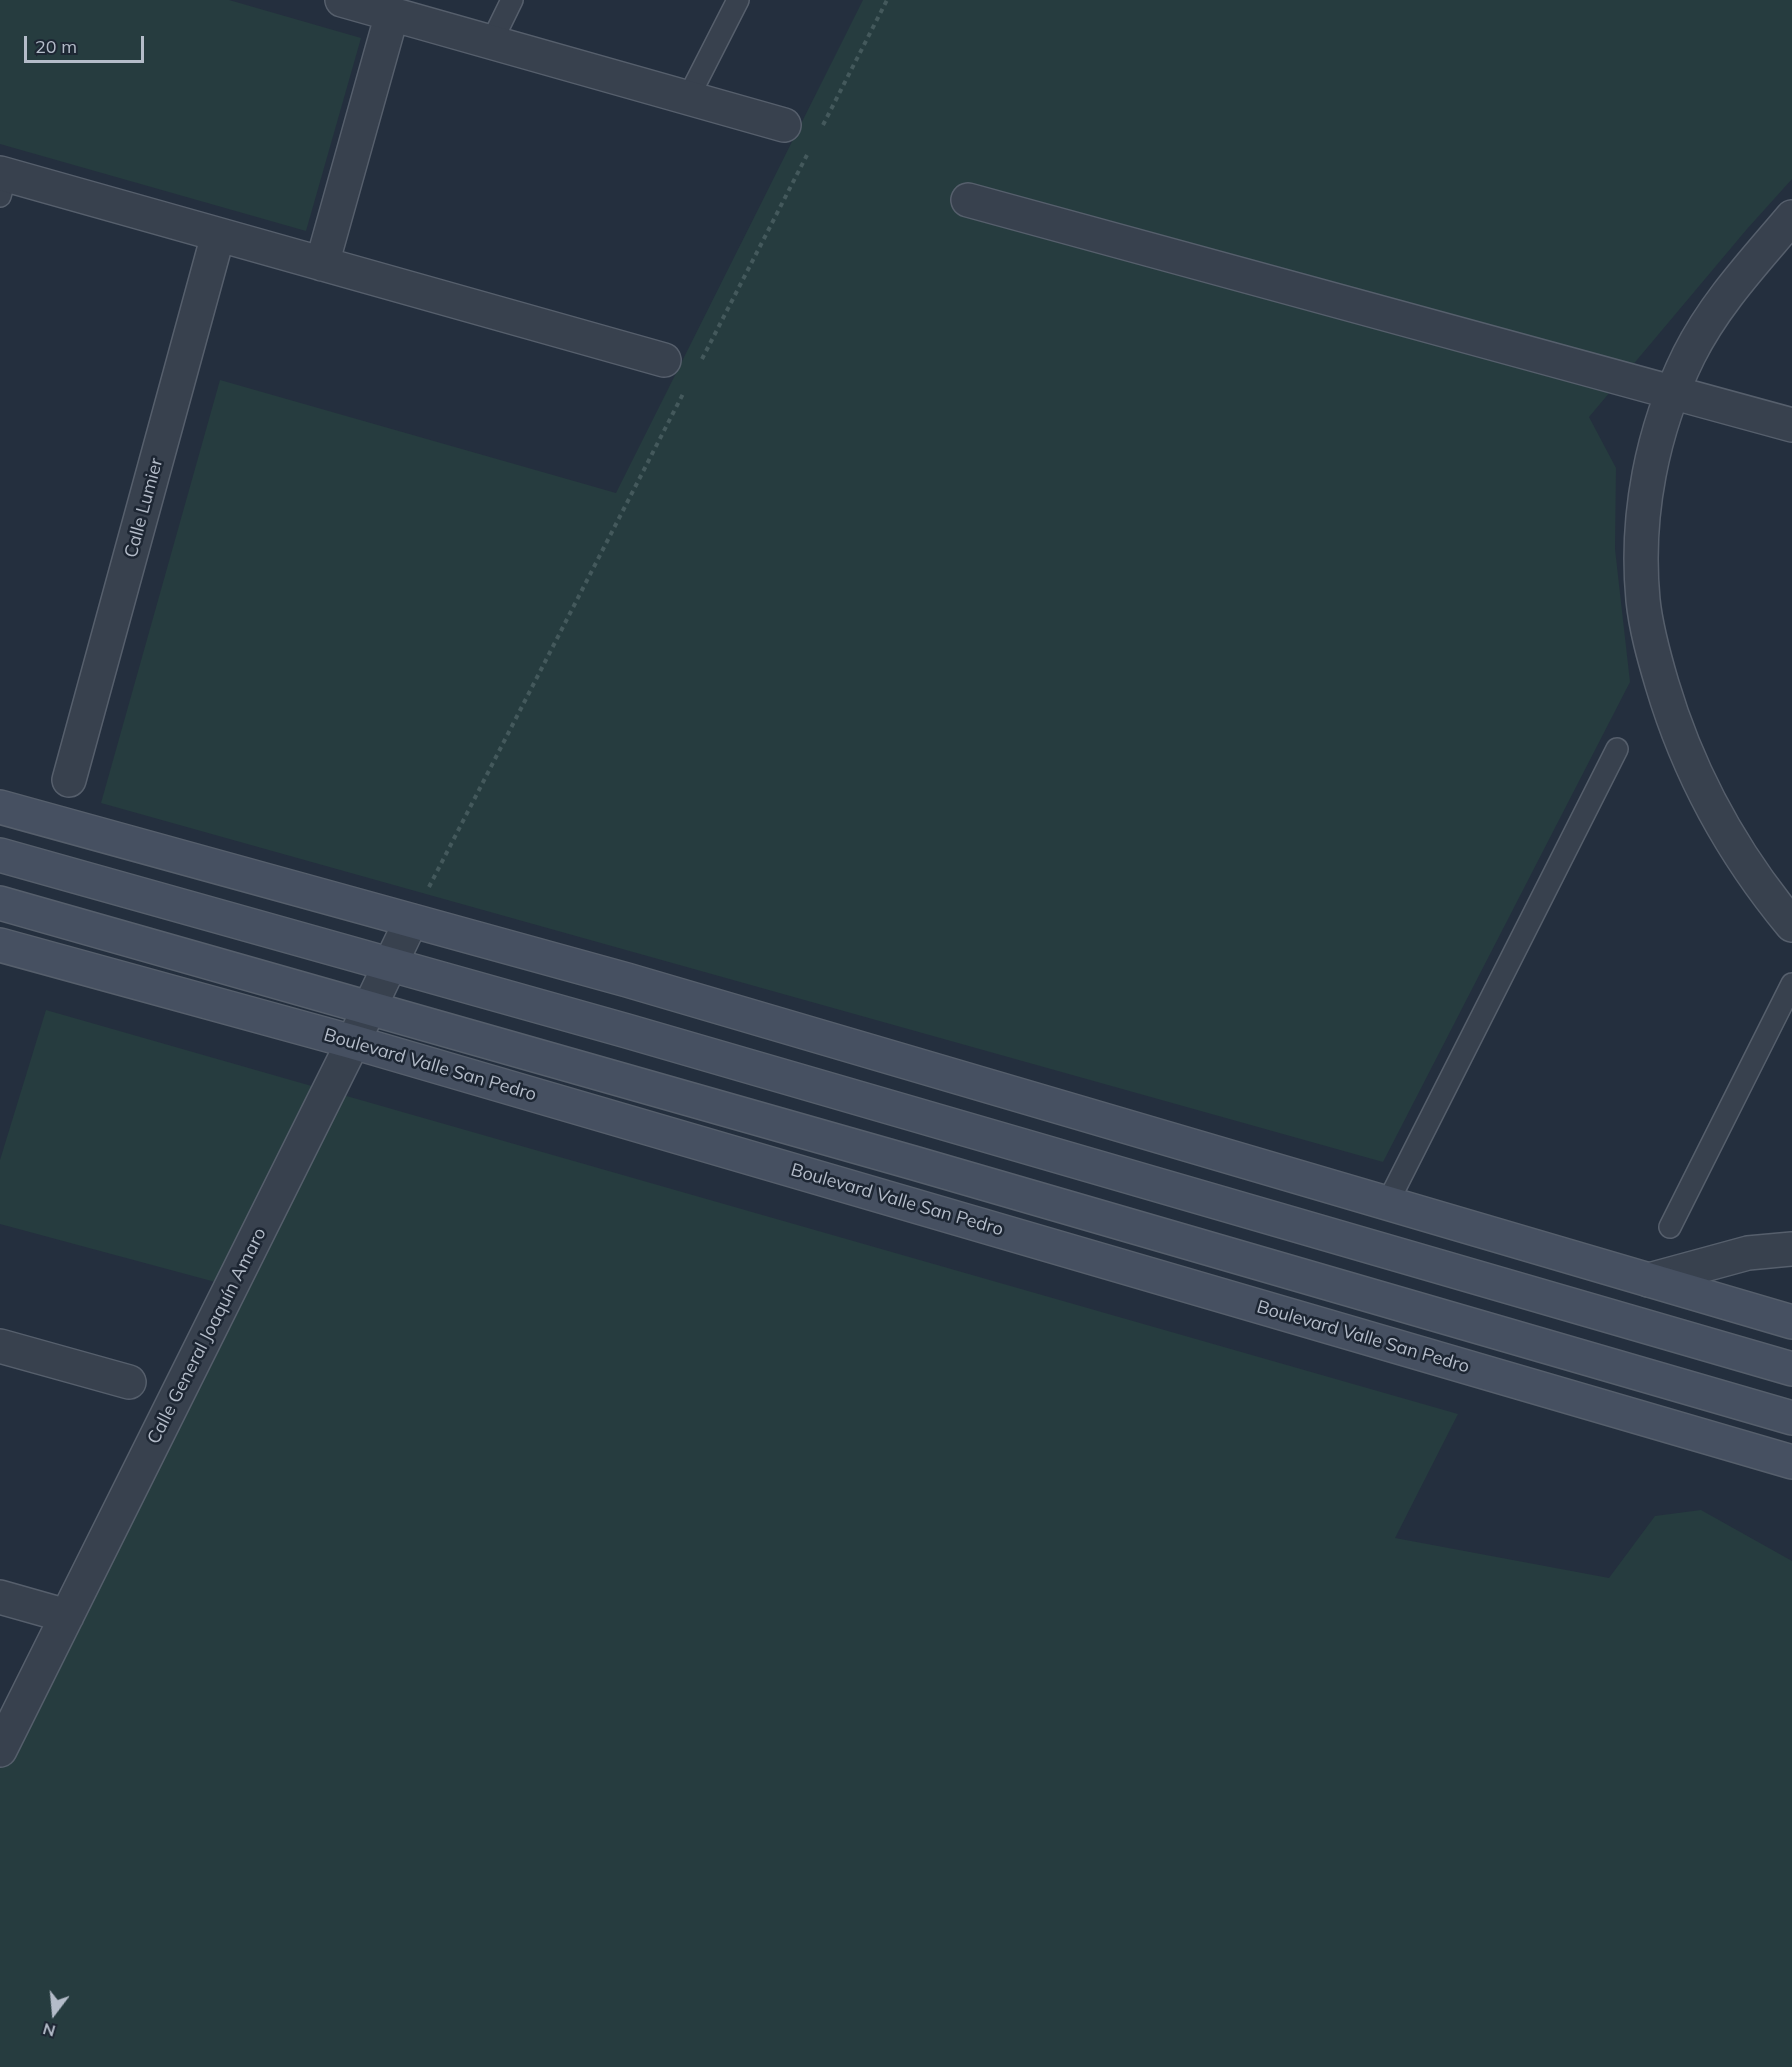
<!DOCTYPE html>
<html>
<head>
<meta charset="utf-8">
<style>
  body { margin:0 }
  #map { position:relative; width:1792px; height:2067px; overflow:hidden; background:#242f3e; font-family:Mulish,sans-serif }
  canvas { display:block }
  .north { position:absolute; left:24px; top:1983px; width:60px; height:60px; -webkit-text-stroke:4px #1d2633; paint-order:stroke; rotate:196deg; font-size:16px; font-weight:700; line-height:24px; text-align:center; color:#b4bcc9 }
  .north::after { content:''; display:block; margin:auto; width:21px; height:27px; background:#b4bcc9; clip-path:polygon(50% 0,100% 100%,50% 72%,0 100%) }
  .scale { position:absolute; left:24px; top:36px; width:120px; height:27px; box-sizing:border-box; border:3px solid #b4bcc9; border-top:0; padding-left:8px; font-size:18px; line-height:21px; white-space:nowrap; color:#b4bcc9; -webkit-text-stroke:4px #1d2633; paint-order:stroke }
</style>
</head>
<body>
<div id="map">
<canvas width="1792" height="2067"></canvas>
<div class="north">N</div>
<div class="scale">20 m</div>
</div>
<script>
const g = document.querySelector('canvas').getContext('2d');
g.lineJoin = 'round';
function paint(path, color) {
  g.fillStyle = color;
  g.fill(path, 'evenodd');
}
function trace(path, color, width, dash) {
  g.strokeStyle = color;
  g.lineWidth = width;
  g.lineCap = dash ? 'butt' : 'round';
  g.setLineDash(dash || []);
  g.stroke(path);
}
function drawText(font, color, halo, rows, align = 'center') {
  g.font = font + ' Mulish,sans-serif';
  g.lineWidth = 5;
  g.setLineDash([]);
  g.textBaseline = 'middle';
  g.strokeStyle = halo;
  g.fillStyle = color;
  for (const [text, x, y, turn = 0] of rows) {
    g.save();
    g.translate(x, y);
    g.rotate((+turn || 0) * Math.PI / 180);
    g.textAlign = isNaN(turn) ? turn : align;
    if (halo) g.strokeText(text, 0, 0);
    g.fillText(text, 0, 0);
    g.restore();
  }
}
paint(new Path2D(`
  M 0,0 L 229,0 L 361,38 L 306,231 L 0,144 Z
  M 863,0 L 1792,0 L 1792,179 L 1747,229 L 1589,417 L 1616,468 L 1615,549 L 1630,682 L 1383,1162 L 101,803 L 220,380 L 616,493 Z
  M 46,1010 L 1458,1414 L 1395,1538 L 1609,1578 L 1655,1516 L 1701,1510 L 1792,1561 L 1792,2067 L 0,2067 L 0,1710 L 219,1283 L 0,1224 L 0,1160 Z`), '#263c3f');
const lane = new Path2D(`
  M 491,43 L 512,0
  M 688,98 L 738,0
  M 0,196 L 6,175
  M 1387,1204 L 1617,749
  M 1670,1227 L 1792,984`);
const street = new Path2D(`
  M 342,0 L 784,125
  M 0,173 L 664,360
  M 968,200 L 1792,425
  M 1792,217 C 1755,261 1715,303 1689,355 C 1652,430 1635,516 1643,600 C 1646,629 1654,657 1662,684 C 1689,775 1732,853 1792,925
  M 322,264 L 392,14
  M 69,780 L 218,235
  M 1649,1280 L 1748,1253 L 1792,1249
  M 0,1346 L 129,1382
  M 0,1597 L 67,1616
  M 0,1750 L 353,1042 L 411,921`);
const secondary = new Path2D(`
  M 0,807 L 627,980 L 1792,1322
  M 0,855 L 627,1031 L 1792,1369
  M 0,903 L 914,1163 L 1792,1418
  M 0,945 L 353,1042 L 1792,1462`);
trace(lane, '#565f6c', 24);
trace(street, '#565f6c', 36);
trace(secondary, '#565f6c', 36);
trace(new Path2D(`
  M 823,125 L 887,0
  M 702,359 L 807,155
  M 429,887 L 684,392`), '#44595c', 4, [4.5, 4.5]);
trace(lane, '#38414e', 21);
trace(street, '#38414e', 33);
trace(secondary, '#465061', 33);
drawText('18px', '#b4bcc9', '#1d2633', [
  ["Calle Lumier",144,508,-75],
  ["Boulevard Valle San Pedro",430,1065,16],
  ["Boulevard Valle San Pedro",897,1200,16],
  ["Calle General Joaquín Amaro",207,1336,-63],
  ["Boulevard Valle San Pedro",1363,1337,16]
]);
</script>
</body>
</html>
